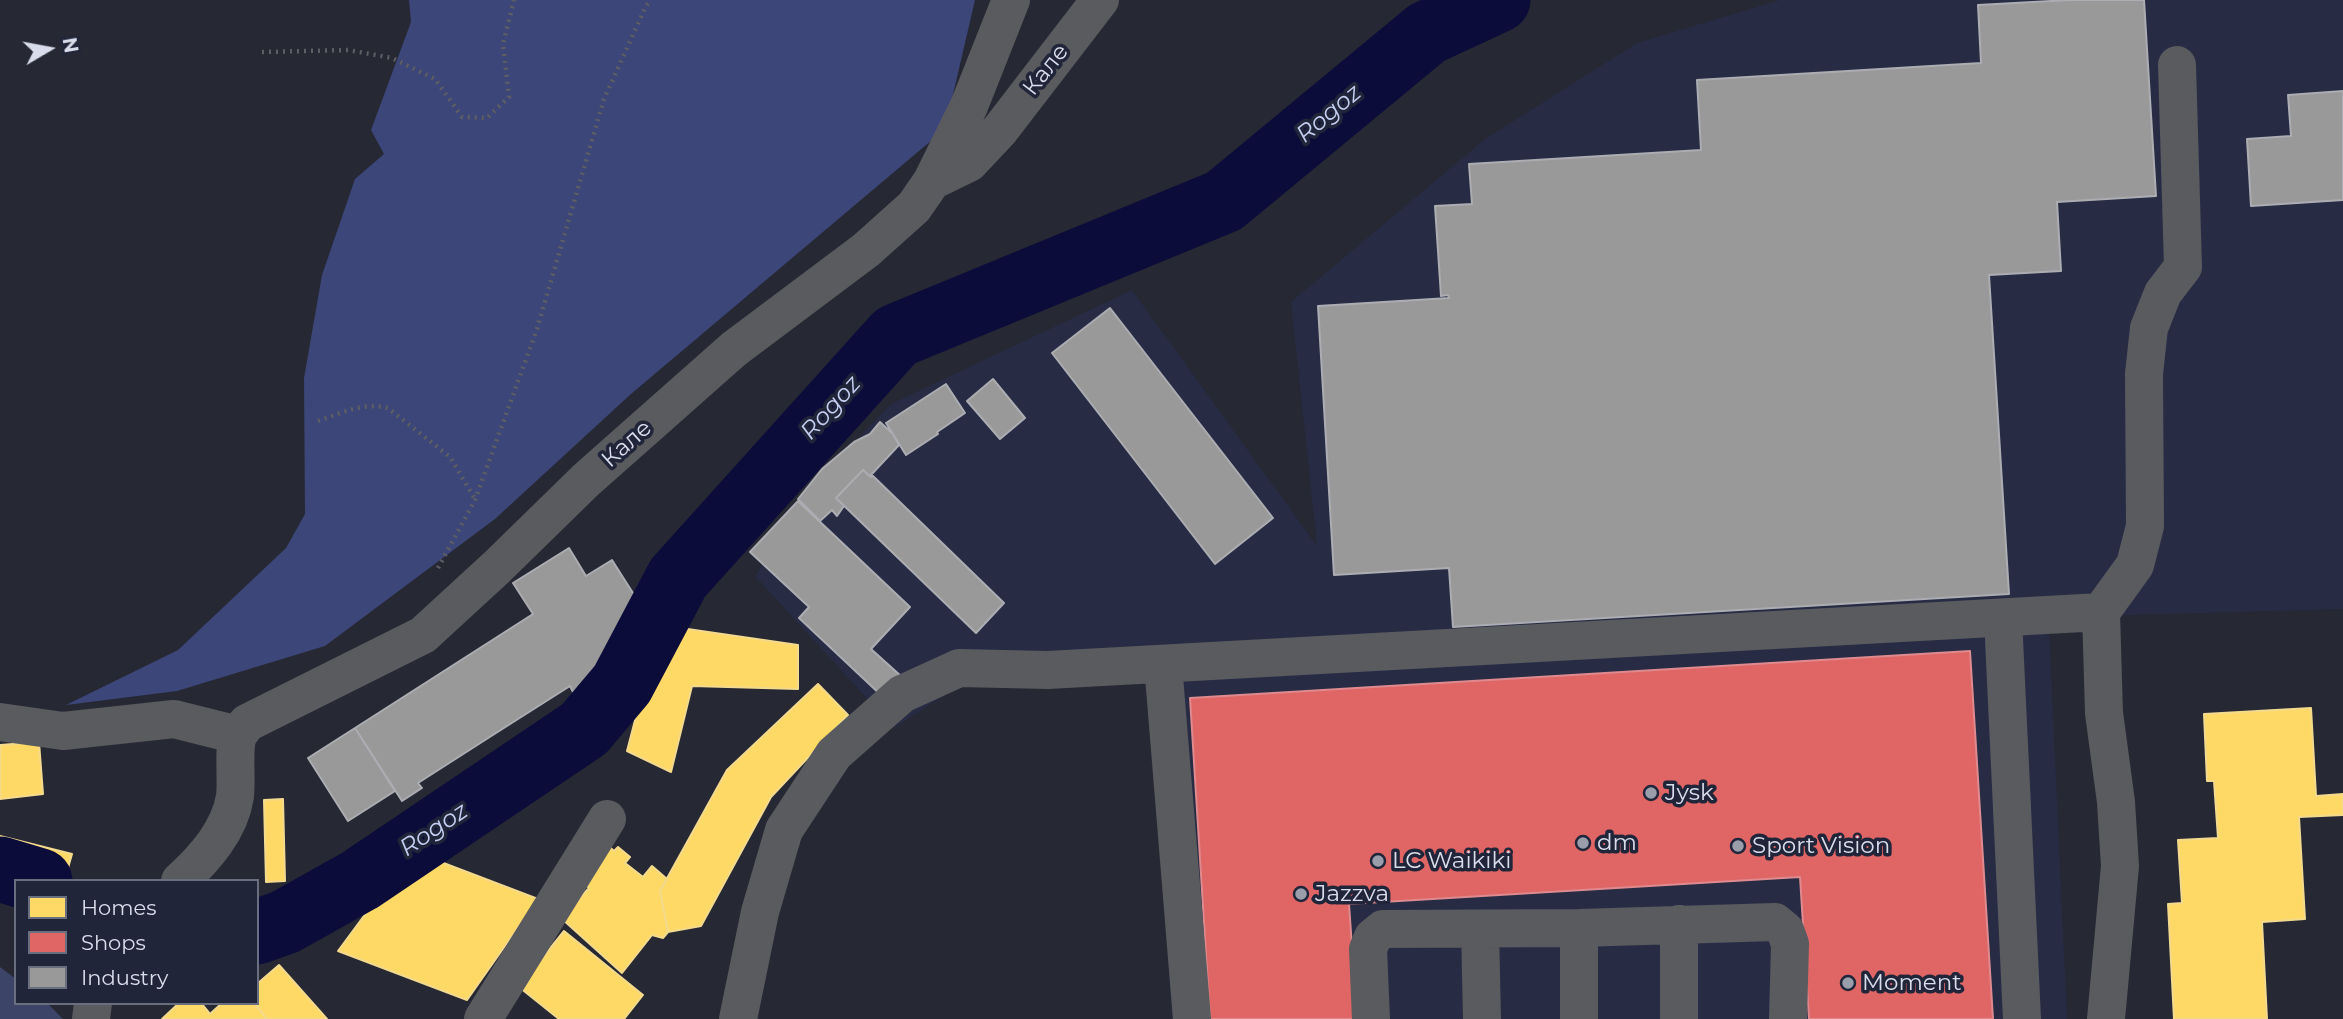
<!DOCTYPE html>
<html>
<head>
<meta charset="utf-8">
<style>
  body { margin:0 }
  #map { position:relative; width:2343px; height:1019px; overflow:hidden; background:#262833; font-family:Montserrat,sans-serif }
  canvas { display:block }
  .legend { position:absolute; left:14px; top:879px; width:245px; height:126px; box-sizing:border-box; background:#202539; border:2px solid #6a6f80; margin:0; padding:9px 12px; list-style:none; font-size:21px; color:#d9ddeb }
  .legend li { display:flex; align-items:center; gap:14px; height:35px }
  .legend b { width:35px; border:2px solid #6a6f80 }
  .north { position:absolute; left:14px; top:14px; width:70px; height:70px; -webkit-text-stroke:5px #202539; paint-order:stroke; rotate:80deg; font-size:19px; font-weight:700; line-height:28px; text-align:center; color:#d9ddeb }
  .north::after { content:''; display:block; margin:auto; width:24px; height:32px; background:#d9ddeb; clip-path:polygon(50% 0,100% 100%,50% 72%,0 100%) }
</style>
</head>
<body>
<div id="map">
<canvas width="2343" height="1019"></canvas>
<ul class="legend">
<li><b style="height:19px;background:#ffd966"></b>Homes</li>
<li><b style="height:19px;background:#e06666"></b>Shops</li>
<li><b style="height:19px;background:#999"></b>Industry</li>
</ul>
<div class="north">N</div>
</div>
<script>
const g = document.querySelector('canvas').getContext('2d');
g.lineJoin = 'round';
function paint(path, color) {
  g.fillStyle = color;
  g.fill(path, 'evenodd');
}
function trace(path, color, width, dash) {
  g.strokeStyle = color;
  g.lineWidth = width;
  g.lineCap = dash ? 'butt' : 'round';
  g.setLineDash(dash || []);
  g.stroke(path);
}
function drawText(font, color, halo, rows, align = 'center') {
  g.font = font + ' Montserrat,sans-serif';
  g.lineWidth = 7;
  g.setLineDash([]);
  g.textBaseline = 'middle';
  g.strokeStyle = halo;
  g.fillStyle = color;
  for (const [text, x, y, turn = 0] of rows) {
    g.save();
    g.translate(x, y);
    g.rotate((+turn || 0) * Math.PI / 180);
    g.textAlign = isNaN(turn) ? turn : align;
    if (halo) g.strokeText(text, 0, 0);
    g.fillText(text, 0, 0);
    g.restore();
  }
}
paint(new Path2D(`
  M 1780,0 L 2343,0 L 2343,609 L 1328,638 L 999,660 L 894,728 L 755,576 L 818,480 L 891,404 L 1132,290 L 1317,546 L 1291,302 L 1485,139 L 1637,43 Z
  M 2049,625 L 2067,1019 L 1172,1019 L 1150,680 Z`), '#272c44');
paint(new Path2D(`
  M 0,967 L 16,979 L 16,1003 L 47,1003 L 63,1019 L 0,1019 Z`), '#3c4467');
paint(new Path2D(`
  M 409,0 L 975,0 L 945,129 L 631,394 L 495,519 L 325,646 L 177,691 L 66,705 L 178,650 L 286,548 L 305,514 L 304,378 L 322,275 L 355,179 L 384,154 L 371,130 L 411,22 Z`), '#3c4678');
const homes = new Path2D(`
  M 660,625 L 798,645 L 798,689 L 692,686 L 671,772 L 627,751 Z
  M 818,684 L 848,715 L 771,797 L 701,926 L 668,932 L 660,891 L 727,770 Z
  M 2311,708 L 2316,796 L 2343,794 L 2343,815 L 2299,817 L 2305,919 L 2262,922 L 2267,1019 L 2174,1019 L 2168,904 L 2182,903 L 2178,840 L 2218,838 L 2214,781 L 2207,781 L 2204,714 Z
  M 39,742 L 43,794 L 0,799 L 0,745 Z
  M 283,799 L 285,881 L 266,882 L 264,800 Z
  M 0,836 L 72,854 L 68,868 L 0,851 Z
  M 604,842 L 614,851 L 618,847 L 630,857 L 625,863 L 643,877 L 652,866 L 667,879 L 660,891 L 668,932 L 663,938 L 652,935 L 622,973 L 561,918 L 589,888 L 577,876 Z
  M 412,851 L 538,899 L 467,1000 L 338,951 Z
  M 564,931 L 643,995 L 624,1019 L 559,1019 L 519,987 Z
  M 279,965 L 327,1019 L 267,1019 L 254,1003 L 257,1003 L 257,984 Z
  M 179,1003 L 201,1003 L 210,1014 L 222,1003 L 254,1003 L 267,1019 L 162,1019 Z`);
paint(homes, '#ffd966');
trace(homes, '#f4da8e', 2);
const shops = new Path2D(`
  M 1970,651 L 1993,1019 L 1809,1019 L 1800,877 L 1349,904 L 1357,1019 L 1210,1019 L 1190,698 Z`);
paint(shops, '#e06666');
trace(shops, '#de8a8e', 2);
const industry = new Path2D(`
  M 2069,0 L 2144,0 L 2156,196 L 2057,202 L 2061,271 L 1989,275 L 2009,594 L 1453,627 L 1449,568 L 1334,575 L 1318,306 L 1449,298 L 1448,295 L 1441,296 L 1435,206 L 1472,204 L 1469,164 L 1701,150 L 1697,80 L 1981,63 L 1978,5 Z
  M 2343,91 L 2343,200 L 2251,206 L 2247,139 L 2291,136 L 2288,95 Z
  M 1110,308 L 1273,518 L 1215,564 L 1052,353 Z
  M 993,379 L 1025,418 L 1000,439 L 967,401 Z
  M 946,384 L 965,413 L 937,432 L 938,434 L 906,455 L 886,423 Z
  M 880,422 L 893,434 L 899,445 L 870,476 L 863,470 L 836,498 L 844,506 L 837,516 L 832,510 L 820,521 L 798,499 L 822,469 L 854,442 L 870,434 Z
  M 863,470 L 871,477 L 873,476 L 1004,603 L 976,633 L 836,498 Z
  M 798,501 L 910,607 L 871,649 L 902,677 L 883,697 L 799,618 L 809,607 L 750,552 Z
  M 569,548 L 586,576 L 612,560 L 652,623 L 601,656 L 609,669 L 573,692 L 570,686 L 496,733 L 418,783 L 422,788 L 402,801 L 355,728 L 533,614 L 513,583 Z
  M 355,728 L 395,791 L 348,821 L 308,758 Z`);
paint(industry, '#999');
trace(industry, '#acadb2', 2);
trace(new Path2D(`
  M 0,869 L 40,881
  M 257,932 L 285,922 L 360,880 L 584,729 L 622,684 L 678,578 L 896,336 L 1224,201 L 1427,33 L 1498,0`), '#0c0c3b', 65);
trace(new Path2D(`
  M 262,52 L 348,50 L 392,58 L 435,79 L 462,117 L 487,118 L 509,97 L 503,44 L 514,0
  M 318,421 C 341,413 363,402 388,408 L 450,457 L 475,499
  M 438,568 L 475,500 L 537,329 L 604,99 L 646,6 L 651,0`), '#5d5f65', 4.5, [2, 5]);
trace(new Path2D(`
  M 932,181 L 969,106 L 1011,0
  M 2003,618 L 2022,1019
  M 1163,664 L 1192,1019
  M 0,722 L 63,731 L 174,719 L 238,735
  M 180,881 C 205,858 230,830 235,796 C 237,780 233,748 238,736 C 240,732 244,727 247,723 L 423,635 L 497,567 L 586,480 L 734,349 L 866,250 L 914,207 L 932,181 L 969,163 L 1000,130 L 1100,0
  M 1579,928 L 1579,1019
  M 1480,929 L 1482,1019
  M 91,1019 L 93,1003
  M 483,1019 L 607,819
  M 738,1019 L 760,912 L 784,830 L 834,754 L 902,694 L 959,668 L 1048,670 L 2101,612
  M 1371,1019 L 1368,949 L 1373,937 L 1383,929 L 1579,928 L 1775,922 L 1785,930 L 1790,944 L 1788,1019
  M 1679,1019 L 1679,924
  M 2106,1019 L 2120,866 L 2116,802 L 2104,713 L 2101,612 L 2135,565 L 2145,526 L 2144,374 L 2149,328 L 2163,293 L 2183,267 L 2177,65`), '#5a5b5f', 38);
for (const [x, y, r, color] of [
  [1651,793,7,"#9a9eab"],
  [1583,843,7,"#9a9eab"],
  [1738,846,7,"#9a9eab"],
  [1378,861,7,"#9a9eab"],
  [1301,894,7,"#9a9eab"],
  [1848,983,7,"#9a9eab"]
]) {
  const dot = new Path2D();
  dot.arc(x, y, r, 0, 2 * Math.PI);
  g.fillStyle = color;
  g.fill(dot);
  trace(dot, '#202539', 2.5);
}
drawText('23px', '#d9ddeb', '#202539', [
  ["Кале",1046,70,-52],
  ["Кале",627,444,-42]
]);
drawText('23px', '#d9ddeb', '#202539', [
  ["Jysk",1665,793],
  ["dm",1597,843],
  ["Sport Vision",1752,846],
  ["LC Waikiki",1392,861],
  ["Jazzva",1315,894],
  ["Moment",1862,983]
], 'left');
drawText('italic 24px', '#c4cef1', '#202539', [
  ["Rogoz",1329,114,-40],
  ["Rogoz",831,408,-48],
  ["Rogoz",434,830,-34]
]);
</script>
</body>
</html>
